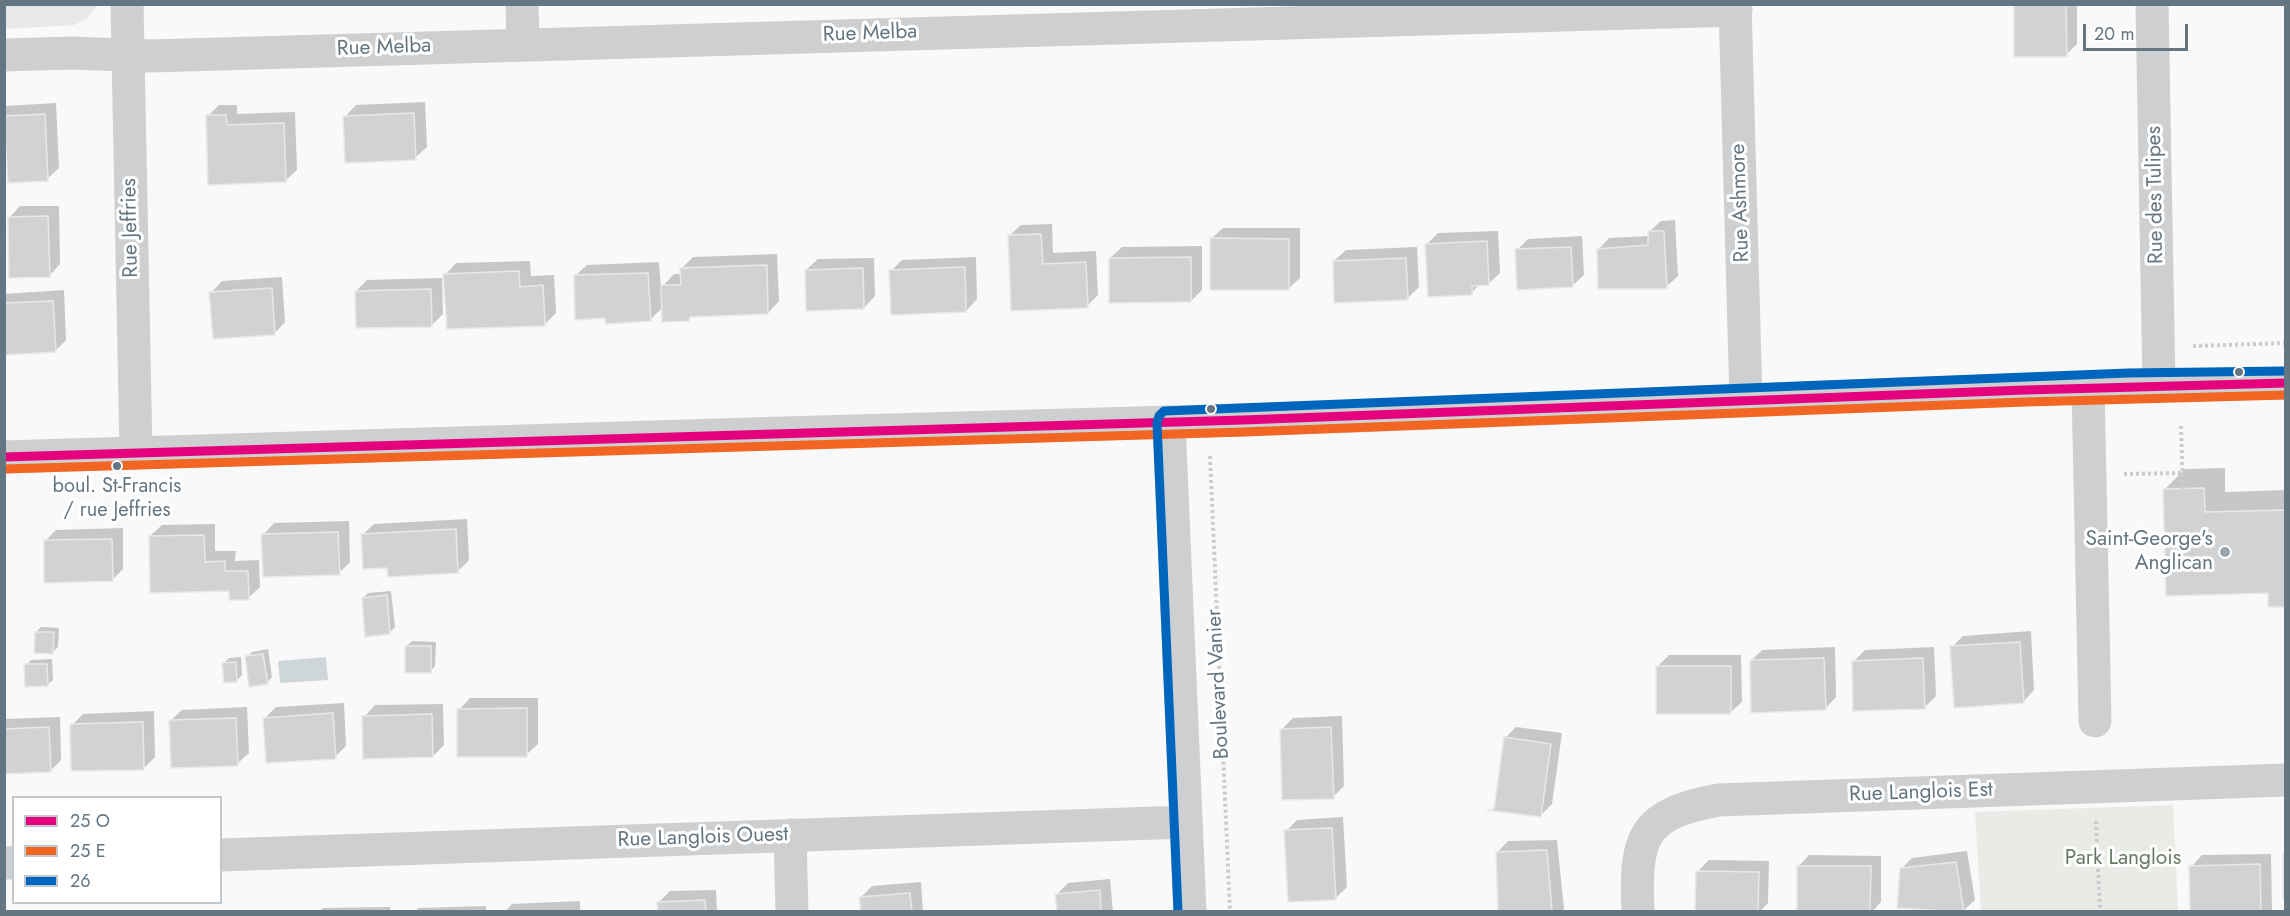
<!DOCTYPE html>
<html>
<head>
<meta charset="utf-8">
<style>
  body { margin:0 }
  #map { position:relative; width:2290px; height:916px; overflow:hidden; background:#f9f9f9; font-family:Jost,sans-serif }
  canvas { display:block }
  .frame { position:absolute; inset:0; border:6px solid #657683; pointer-events:none }
  .legend { position:absolute; left:12px; top:796px; width:210px; height:108px; box-sizing:border-box; background:#fff; border:2px solid #c1c8cd; margin:0; padding:8px 10px; list-style:none; font-size:18px; color:#657683 }
  .legend li { display:flex; align-items:center; gap:12px; height:30px }
  .legend b { width:30px; border:2px solid #c1c8cd }
  .scale { position:absolute; left:2083px; top:24px; width:105px; height:27px; box-sizing:border-box; border:3px solid #657683; border-top:0; padding-left:8px; font-size:18px; line-height:21px; white-space:nowrap; color:#657683; -webkit-text-stroke:4px #fff; paint-order:stroke }
</style>
</head>
<body>
<div id="map">
<canvas width="2290" height="916"></canvas>
<div class="frame"></div>
<ul class="legend">
<li><b style="height:8px;background:#e5007d"></b>25 O</li>
<li><b style="height:8px;background:#f26522"></b>25 E</li>
<li><b style="height:8px;background:#0065bd"></b>26</li>
</ul>
<div class="scale">20 m</div>
</div>
<script>
const g = document.querySelector('canvas').getContext('2d');
g.lineJoin = 'round';
function paint(path, color) {
  g.fillStyle = color;
  g.fill(path, 'evenodd');
}
function trace(path, color, width, dash) {
  g.strokeStyle = color;
  g.lineWidth = width;
  g.lineCap = dash ? 'butt' : 'round';
  g.setLineDash(dash || []);
  g.stroke(path);
}
function drawText(font, color, halo, rows, align = 'center') {
  g.font = font + ' Jost,sans-serif';
  g.lineWidth = 6;
  g.setLineDash([]);
  g.textBaseline = 'middle';
  g.strokeStyle = halo;
  g.fillStyle = color;
  for (const [text, x, y, turn = 0] of rows) {
    g.save();
    g.translate(x, y);
    g.rotate((+turn || 0) * Math.PI / 180);
    g.textAlign = isNaN(turn) ? turn : align;
    if (halo) g.strokeText(text, 0, 0);
    g.fillText(text, 0, 0);
    g.restore();
  }
}
paint(new Path2D(`
  M 4,5 L 5,4 L 97,5 L 88,18 L 74,25 L 5,29 Z`), '#e8e9e9');
paint(new Path2D(`
  M 2173,805 L 2178,911 L 1981,911 L 1975,812 Z`), '#e8ebe6');
paint(new Path2D(`
  M 326,657 L 328,680 L 280,683 L 278,661 Z`), '#ced6d9');
paint(new Path2D(`
  M 2016,4 L 2077,4 L 2077,44 L 2066,55 Z
  M 425,102 L 427,147 L 415,158 L 345,117 L 356,105 Z
  M 56,103 L 59,168 L 47,179 L 4,138 L 4,106 Z
  M 219,105 L 237,105 L 237,114 L 295,112 L 297,170 L 285,181 L 208,116 Z
  M 20,206 L 59,206 L 60,264 L 49,276 L 9,218 Z
  M 1675,220 L 1678,276 L 1666,287 L 1598,250 L 1609,238 L 1650,236 L 1649,232 L 1661,221 Z
  M 1052,224 L 1053,253 L 1096,251 L 1098,295 L 1087,306 L 1009,236 L 1021,225 Z
  M 1223,228 L 1300,228 L 1300,278 L 1288,289 L 1211,239 Z
  M 1498,231 L 1500,273 L 1488,284 L 1480,284 L 1471,293 L 1427,244 L 1438,233 Z
  M 1582,236 L 1584,275 L 1572,286 L 1517,250 L 1528,239 Z
  M 1202,246 L 1202,290 L 1191,301 L 1110,258 L 1122,247 Z
  M 1417,247 L 1419,287 L 1408,298 L 1334,261 L 1346,250 Z
  M 777,254 L 779,301 L 768,313 L 692,315 L 688,320 L 663,307 L 651,319 L 606,317 L 575,276 L 587,265 L 659,262 L 661,288 L 674,274 L 682,274 L 682,268 L 693,257 Z
  M 976,257 L 977,299 L 966,311 L 891,271 L 902,260 Z
  M 874,258 L 875,296 L 864,308 L 806,270 L 818,259 Z
  M 530,261 L 531,276 L 554,275 L 556,313 L 544,325 L 445,275 L 456,263 Z
  M 282,277 L 285,322 L 274,334 L 211,293 L 222,281 Z
  M 442,278 L 443,314 L 432,325 L 356,291 L 367,280 Z
  M 64,290 L 66,340 L 55,351 L 4,354 L 4,294 Z
  M 2225,468 L 2225,492 L 2286,490 L 2286,605 L 2164,490 L 2185,469 Z
  M 467,519 L 469,560 L 458,571 L 389,566 L 362,535 L 374,524 Z
  M 349,521 L 350,562 L 339,573 L 263,535 L 274,523 Z
  M 215,524 L 215,551 L 236,551 L 235,561 L 259,560 L 260,587 L 248,598 L 150,536 L 162,525 Z
  M 123,528 L 123,569 L 112,580 L 45,541 L 56,530 Z
  M 391,591 L 395,627 L 389,633 L 363,598 L 368,593 Z
  M 41,627 L 59,628 L 58,647 L 52,653 L 36,632 Z
  M 2031,631 L 2034,690 L 2023,702 L 1952,647 L 1963,636 Z
  M 412,641 L 436,642 L 435,666 L 430,672 L 406,647 Z
  M 1835,647 L 1836,697 L 1825,709 L 1751,661 L 1762,650 Z
  M 1934,647 L 1936,696 L 1925,707 L 1854,661 L 1865,650 Z
  M 268,649 L 272,677 L 267,683 L 247,657 L 252,652 Z
  M 1669,655 L 1741,655 L 1742,702 L 1730,713 L 1658,666 Z
  M 241,657 L 242,675 L 237,680 L 224,663 L 229,658 Z
  M 52,659 L 53,680 L 47,685 L 26,665 L 31,660 Z
  M 470,698 L 538,698 L 538,744 L 526,755 L 459,710 Z
  M 344,703 L 346,746 L 335,757 L 265,718 L 276,707 Z
  M 443,704 L 444,745 L 433,756 L 364,717 L 375,705 Z
  M 247,707 L 249,753 L 237,764 L 170,721 L 182,710 Z
  M 154,711 L 155,757 L 144,768 L 72,725 L 83,714 Z
  M 1342,716 L 1344,786 L 1333,797 L 1282,729 L 1293,718 Z
  M 60,717 L 61,760 L 50,771 L 4,773 L 4,719 Z
  M 1516,727 L 1562,733 L 1552,804 L 1540,816 L 1505,738 Z
  M 1343,817 L 1347,887 L 1336,898 L 1286,831 L 1297,820 Z
  M 1557,840 L 1564,909 L 1561,912 L 1499,912 L 1497,853 L 1508,841 Z
  M 1967,851 L 1975,900 L 1963,911 L 1901,869 L 1912,858 Z
  M 2271,854 L 2272,909 L 2270,912 L 2192,912 L 2191,867 L 2202,855 Z
  M 1809,855 L 1881,856 L 1881,902 L 1872,912 L 1798,912 L 1798,867 Z
  M 1709,860 L 1769,861 L 1768,903 L 1759,912 L 1696,912 L 1698,871 Z
  M 1110,879 L 1113,912 L 1058,912 L 1057,894 L 1068,883 Z
  M 921,882 L 923,912 L 862,912 L 861,897 L 872,886 Z
  M 716,890 L 717,912 L 659,912 L 659,902 L 670,891 Z
  M 580,901 L 580,912 L 505,912 L 512,904 Z
  M 486,906 L 486,912 L 415,912 L 418,908 Z
  M 390,907 L 390,912 L 319,912 L 323,908 Z
  M 294,910 L 294,912 L 248,912 Z`), '#0003');
const building = new Path2D(`
  M 2014,4 L 2066,4 L 2067,57 L 2014,57 Z
  M 414,113 L 416,160 L 345,163 L 343,116 Z
  M 45,114 L 48,181 L 8,183 L 4,116 Z
  M 206,115 L 226,115 L 227,125 L 284,123 L 286,182 L 208,185 Z
  M 48,216 L 50,277 L 9,278 L 8,217 Z
  M 1648,231 L 1664,231 L 1667,289 L 1598,289 L 1597,249 L 1648,245 Z
  M 1041,234 L 1043,264 L 1086,262 L 1088,308 L 1011,311 L 1008,235 Z
  M 1210,238 L 1289,239 L 1289,290 L 1210,290 Z
  M 1487,241 L 1489,285 L 1472,286 L 1472,295 L 1428,297 L 1425,244 Z
  M 1571,247 L 1573,287 L 1517,290 L 1515,249 Z
  M 1191,257 L 1191,302 L 1109,303 L 1109,258 Z
  M 1406,258 L 1408,300 L 1334,303 L 1333,261 Z
  M 767,265 L 768,314 L 690,317 L 689,321 L 662,322 L 661,285 L 681,285 L 680,268 Z
  M 965,267 L 966,312 L 891,315 L 889,270 Z
  M 863,268 L 864,309 L 806,311 L 805,270 Z
  M 519,271 L 520,287 L 543,285 L 545,326 L 447,329 L 443,274 Z
  M 648,273 L 651,321 L 606,324 L 605,318 L 575,320 L 574,275 Z
  M 272,288 L 275,335 L 213,339 L 209,292 Z
  M 431,289 L 432,327 L 356,328 L 355,291 Z
  M 53,301 L 56,352 L 4,355 L 4,303 Z
  M 2204,488 L 2205,512 L 2286,510 L 2286,607 L 2268,607 L 2268,593 L 2166,596 L 2163,489 Z
  M 456,529 L 458,573 L 388,577 L 387,568 L 363,569 L 361,534 Z
  M 338,532 L 340,575 L 263,577 L 261,534 Z
  M 204,535 L 205,562 L 225,561 L 225,571 L 248,571 L 249,600 L 229,600 L 229,591 L 150,593 L 149,536 Z
  M 112,539 L 113,581 L 44,583 L 44,540 Z
  M 387,595 L 390,634 L 365,637 L 362,598 Z
  M 35,632 L 54,632 L 53,654 L 34,653 Z
  M 2020,642 L 2024,703 L 1954,708 L 1950,646 Z
  M 405,646 L 431,646 L 431,673 L 405,673 Z
  M 263,654 L 268,684 L 249,687 L 245,656 Z
  M 1824,658 L 1826,710 L 1751,713 L 1750,660 Z
  M 1923,658 L 1925,709 L 1853,711 L 1852,661 Z
  M 236,662 L 237,682 L 224,683 L 222,663 Z
  M 24,664 L 47,664 L 48,686 L 25,687 Z
  M 1656,666 L 1731,666 L 1731,714 L 1656,714 Z
  M 527,708 L 527,757 L 457,757 L 457,709 Z
  M 333,713 L 336,759 L 266,763 L 263,718 Z
  M 432,714 L 433,757 L 363,759 L 362,716 Z
  M 236,718 L 238,766 L 171,768 L 169,720 Z
  M 143,722 L 144,770 L 71,771 L 70,724 Z
  M 49,727 L 51,772 L 4,774 L 4,729 Z
  M 1331,727 L 1334,799 L 1282,800 L 1280,729 Z
  M 1504,737 L 1551,744 L 1541,817 L 1487,810 L 1494,809 Z
  M 1332,828 L 1336,900 L 1288,902 L 1284,830 Z
  M 1547,850 L 1552,912 L 1498,912 L 1496,852 Z
  M 2283,854 L 2286,854 L 2286,898 L 2283,898 Z
  M 1956,862 L 1964,912 L 1897,908 L 1900,868 Z
  M 2260,864 L 2261,912 L 2190,912 L 2189,866 Z
  M 1797,866 L 1871,866 L 1870,912 L 1797,912 Z
  M 1696,871 L 1759,872 L 1758,912 L 1695,912 Z
  M 1100,890 L 1101,912 L 1057,912 L 1055,894 Z
  M 910,893 L 912,912 L 861,912 L 859,897 Z
  M 705,900 L 706,912 L 658,912 L 657,902 Z`);
paint(building, '#d0d2d3');
trace(building, '#e8e8e8', 1.5);
trace(new Path2D(`
  M 2193,346 L 2286,343
  M 2181,426 L 2183,489
  M 1210,456 L 1230,912
  M 2124,474 L 2182,473
  M 2096,821 L 2100,912`), '#cbcccd', 4, [3, 3]);
trace(new Path2D(`
  M 127,4 L 136,452
  M 522,4 L 523,44
  M 1735,4 L 1746,401
  M 2152,4 L 2159,385
  M 4,55 L 72,53 L 151,56 L 1736,10
  M 2088,387 L 2095,721
  M 1169,422 L 1190,912
  M 4,457 C 417,441 830,433 1243,420 C 1590,409 1938,389 2286,383
  M 790,835 L 792,912
  M 220,855 L 1186,822
  M 4,863 L 14,863
  M 1638,912 C 1635,837 1641,814 1719,800 L 2286,780`), '#cecfd0', 33);
trace(new Path2D(`
  M 4,457 L 1243,420 L 2025,390 L 2286,383`), '#e5007d', 9);
trace(new Path2D(`
  M 4,469 L 1243,432 L 2025,402 L 2286,395`), '#f26522', 9);
trace(new Path2D(`
  M 1178,912 L 1157,423 L 1159,416 L 1164,411 L 2128,373 L 2286,371`), '#0065bd', 9);
for (const [x, y, r, color] of [
  [2239,372,5,"#657683"],
  [1211,409,5,"#657683"],
  [117,466,5,"#657683"],
  [2225,552,6,"#99a4ac"]
]) {
  const dot = new Path2D();
  dot.arc(x, y, r, 0, 2 * Math.PI);
  g.fillStyle = color;
  g.fill(dot);
  trace(dot, '#fff', 2);
}
drawText('20px', '#657683', '#fff', [
  ["boul. St-Francis",117,487],
  ["/ rue Jeffries",117,511]
]);
drawText('21px', '#657683', '#fff', [
  ["Rue Melba",870,34,-2],
  ["Rue Melba",384,48,-2],
  ["Rue des Tulipes",2156,195,-91],
  ["Rue Ashmore",1741,203,-92],
  ["Rue Jeffries",131,228,-91],
  ["Boulevard Vanier",1219,684,-93],
  ["Rue Langlois Est",1921,793,-2],
  ["Rue Langlois Ouest",703,838,-2]
]);
drawText('21px', '#657683', '#fff', [
  ["Saint-George's",2213,540],
  ["Anglican",2213,564]
], 'right');
drawText('21px', '#687a64', '#fff', [
  ["Park Langlois",2123,859]
]);
</script>
</body>
</html>
